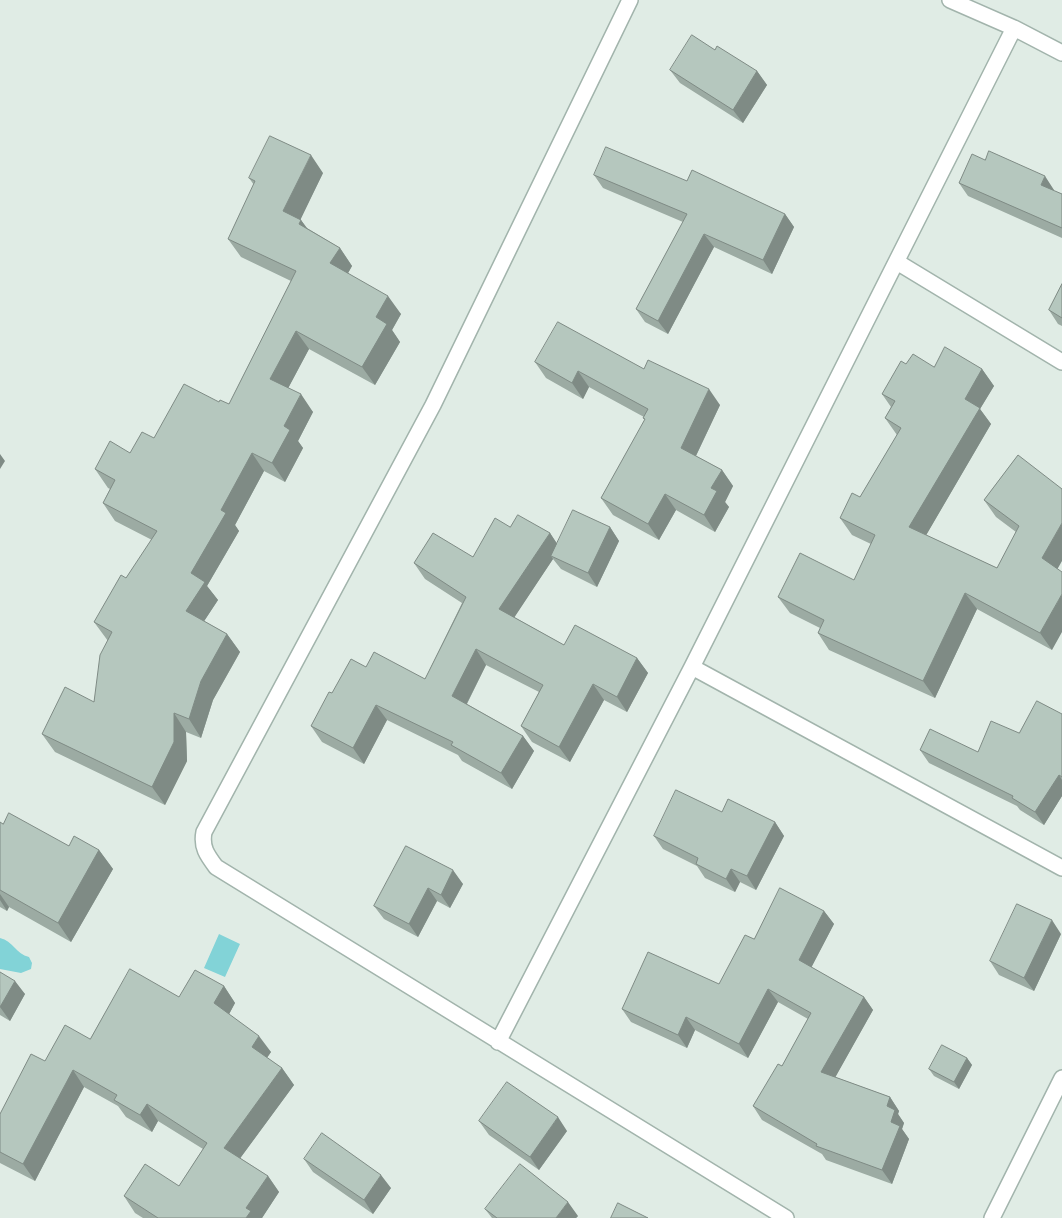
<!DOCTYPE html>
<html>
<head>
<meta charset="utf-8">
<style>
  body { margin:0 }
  canvas { display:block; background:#e0ece5 }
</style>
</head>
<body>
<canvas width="1062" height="1218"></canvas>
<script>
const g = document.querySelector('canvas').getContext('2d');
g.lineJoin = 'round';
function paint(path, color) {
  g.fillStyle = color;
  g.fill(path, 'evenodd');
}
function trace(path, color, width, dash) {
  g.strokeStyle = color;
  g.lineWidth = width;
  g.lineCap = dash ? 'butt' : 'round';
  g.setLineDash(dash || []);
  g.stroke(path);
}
paint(new Path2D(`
  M 219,934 L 240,944 L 225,977 L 204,968 Z
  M 0,938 C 13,941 16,954 29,957 L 32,963 L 31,969 L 21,973 L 0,969 Z`), '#82d3d7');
const minor = new Path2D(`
  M 630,0 L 433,405 L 204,832 C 201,847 207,855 216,867 L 786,1218
  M 950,0 L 1014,28 L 1062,53
  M 897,262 L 1062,362
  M 692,667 L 1062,868
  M 498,1042 L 692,667 L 1014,28
  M 992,1218 L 1062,1078`);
trace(minor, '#a2b4ac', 18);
trace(minor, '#fff', 15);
paint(new Path2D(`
  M 670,70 L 757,71 L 767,85 L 743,123 L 680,83 Z
  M 985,160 L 1054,190 L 1054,191 L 1062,194 L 1062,238 L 968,196 L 959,183 Z
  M 323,173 L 300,219 L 307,228 L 340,248 L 352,266 L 348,273 L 401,314 L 392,330 L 400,342 L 375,385 L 309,349 L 288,388 L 313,412 L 298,441 L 303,448 L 285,482 L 264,471 L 235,525 L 239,531 L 207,586 L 218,600 L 204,621 L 227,634 L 240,652 L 213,700 L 201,738 L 186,732 L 187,761 L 165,805 L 55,752 L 42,734 L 94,702 L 108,641 L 94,622 L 126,578 L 152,540 L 115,521 L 103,503 L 110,489 L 108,488 L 95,469 L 130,453 L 154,438 L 219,402 L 229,404 L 291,281 L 241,257 L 228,239 L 254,185 L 249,178 Z
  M 594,175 L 687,181 L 785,214 L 794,227 L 772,274 L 714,247 L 668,334 L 645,322 L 636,309 L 683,222 L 603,188 Z
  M 1062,284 L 1062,326 L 1058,324 L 1049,310 Z
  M 535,362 L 644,369 L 720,405 L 696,456 L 722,470 L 733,486 L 725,502 L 729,507 L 715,532 L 676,510 L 659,540 L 613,515 L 601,498 L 645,420 L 643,418 L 644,417 L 589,387 L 583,399 L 546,378 Z
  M 934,367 L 982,369 L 994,386 L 980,409 L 991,424 L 926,535 L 997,568 L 1016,532 L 996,517 L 984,500 L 1018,455 L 1057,569 L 1052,650 L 977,609 L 935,698 L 829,650 L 818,633 L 820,628 L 790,613 L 778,597 L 854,580 L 871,544 L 852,535 L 840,518 L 860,497 L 897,435 L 885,418 L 891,407 L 882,394 Z
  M 510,527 L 550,533 L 557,544 L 610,527 L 619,541 L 597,587 L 561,569 L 553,559 L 514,617 L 564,645 L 637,658 L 648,673 L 627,712 L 604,700 L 570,762 L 532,742 L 521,726 L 539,692 L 486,665 L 467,704 L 523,736 L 534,751 L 512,789 L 462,761 L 458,755 L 387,720 L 364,764 L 322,742 L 311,726 L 332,693 L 366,667 L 425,679 L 462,603 L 425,579 L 414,563 L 473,557 Z
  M 1062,714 L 1062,796 L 1044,825 L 1020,810 L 1017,806 L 929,763 L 920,750 L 978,752 Z
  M 722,812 L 775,822 L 784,836 L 756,890 L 740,882 L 735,892 L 705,878 L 697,866 L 663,849 L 654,836 Z
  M 0,822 L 3,824 L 69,846 L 99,850 L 113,869 L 71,942 L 9,907 L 7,911 L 0,907 Z
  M 406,846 L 463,884 L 450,908 L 437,901 L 418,937 L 384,919 L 374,906 Z
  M 824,911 L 834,924 L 811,967 L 864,997 L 873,1010 L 835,1077 L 890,1097 L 899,1111 L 898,1114 L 904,1123 L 902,1129 L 909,1139 L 892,1184 L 826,1160 L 822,1154 L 762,1120 L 753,1106 L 782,1066 L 808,1019 L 778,1002 L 748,1058 L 695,1030 L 687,1048 L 631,1022 L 622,1009 L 719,984 L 754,939 Z
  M 1061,934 L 1034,991 L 999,975 L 990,961 Z
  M 0,972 L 25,994 L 10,1021 L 0,1015 Z
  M 224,986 L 235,1003 L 229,1014 L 271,1052 L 267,1058 L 282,1068 L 294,1085 L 240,1158 L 268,1176 L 279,1192 L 262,1218 L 143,1218 L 135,1213 L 124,1196 L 179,1186 L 203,1149 L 158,1121 L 152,1132 L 126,1117 L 118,1106 L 84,1087 L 35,1181 L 0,1163 L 0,1114 L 45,1061 L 179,997 Z
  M 967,1058 L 972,1065 L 959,1089 L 934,1076 L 929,1069 Z
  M 479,1121 L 567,1131 L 539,1170 L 489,1135 Z
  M 304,1159 L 391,1188 L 373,1214 L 313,1172 Z
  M 485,1209 L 578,1216 L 576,1218 L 492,1218 Z`), '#9caba3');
paint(new Path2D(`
  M 757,71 L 767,85 L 743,123 L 733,110 Z
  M 311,155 L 323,173 L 296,229 L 283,211 Z
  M 1045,176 L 1054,190 L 1051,198 L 1041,185 Z
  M 785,214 L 794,227 L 772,274 L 763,260 Z
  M 301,220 L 314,238 L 299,224 Z
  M 704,234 L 714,247 L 668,334 L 658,321 Z
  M 340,248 L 352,266 L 343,282 L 330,263 Z
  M 388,296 L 401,314 L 392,330 L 400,342 L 375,385 L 362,367 L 376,317 Z
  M 296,331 L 309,349 L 283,398 L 270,379 Z
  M 982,369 L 994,386 L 980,409 L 991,424 L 921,544 L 909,527 L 965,399 Z
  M 578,371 L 589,387 L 583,399 L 572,383 Z
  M 709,389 L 720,405 L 692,464 L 681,448 Z
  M 301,394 L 313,412 L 298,441 L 303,448 L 285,482 L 272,463 L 284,426 Z
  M 252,453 L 264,471 L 235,525 L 239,531 L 207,586 L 218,600 L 199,629 L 186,611 L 191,573 L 221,510 Z
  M 0,454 L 5,461 L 0,469 Z
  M 722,470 L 733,486 L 725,502 L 729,507 L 715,532 L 704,515 L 711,488 Z
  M 665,494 L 676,510 L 659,540 L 648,524 Z
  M 1062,523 L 1062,561 L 1054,575 L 1042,558 Z
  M 610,527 L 619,541 L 597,587 L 588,573 Z
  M 550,533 L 560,548 L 551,556 L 553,559 L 510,624 L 499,609 Z
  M 965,593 L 977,609 L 935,698 L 923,681 Z
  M 1062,594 L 1062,632 L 1052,650 L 1040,633 Z
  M 227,634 L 240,652 L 213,700 L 201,738 L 189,719 L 201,681 Z
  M 476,649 L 486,665 L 463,711 L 452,696 Z
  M 637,658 L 648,673 L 627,712 L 617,697 Z
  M 593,684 L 604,700 L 570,762 L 559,747 Z
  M 376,705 L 387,720 L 364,764 L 353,748 Z
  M 174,713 L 186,732 L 187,761 L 165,805 L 152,787 Z
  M 523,736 L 534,751 L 512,789 L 501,773 Z
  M 1059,775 L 1062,780 L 1062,796 L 1044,825 L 1035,812 Z
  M 775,822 L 784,836 L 756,890 L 747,876 Z
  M 99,850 L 113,869 L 71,942 L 58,923 Z
  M 731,869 L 740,882 L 735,892 L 726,879 Z
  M 453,870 L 463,884 L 450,908 L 441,895 Z
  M 428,888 L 437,901 L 418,937 L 409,924 Z
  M 0,894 L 9,907 L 7,911 L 0,900 Z
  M 824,911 L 834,924 L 808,974 L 799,960 Z
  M 1052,920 L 1061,934 L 1034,991 L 1024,978 Z
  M 15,981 L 25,994 L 10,1021 L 0,1007 Z
  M 224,986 L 235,1003 L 226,1020 L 214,1003 Z
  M 768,989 L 778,1002 L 748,1058 L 739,1044 Z
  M 864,997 L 873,1010 L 831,1085 L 821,1072 Z
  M 686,1017 L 695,1030 L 687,1048 L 678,1035 Z
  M 259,1036 L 271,1052 L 263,1063 L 252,1047 Z
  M 967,1058 L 972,1065 L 959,1089 L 954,1082 Z
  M 282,1068 L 294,1085 L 236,1164 L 224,1148 Z
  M 73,1070 L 84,1087 L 35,1181 L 23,1164 Z
  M 890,1097 L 899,1111 L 898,1114 L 904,1123 L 902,1129 L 909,1139 L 892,1184 L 882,1170 L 887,1106 Z
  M 147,1104 L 158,1121 L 152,1132 L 140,1115 Z
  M 558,1117 L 567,1131 L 539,1170 L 530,1157 Z
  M 381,1175 L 391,1188 L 373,1214 L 364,1200 Z
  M 268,1176 L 279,1192 L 262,1218 L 246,1218 L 246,1208 Z
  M 568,1202 L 578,1216 L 576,1218 L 556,1218 Z`), '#7f8b85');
const building = new Path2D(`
  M 692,35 L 715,50 L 717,46 L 757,71 L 733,110 L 670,70 Z
  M 270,136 L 311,155 L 283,211 L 301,220 L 299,224 L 340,248 L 330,263 L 388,296 L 376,317 L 387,324 L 362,367 L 296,331 L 270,379 L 301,394 L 284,426 L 290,430 L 272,463 L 252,453 L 221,510 L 226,513 L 191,573 L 205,582 L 186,611 L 227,634 L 201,681 L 189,719 L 174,713 L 174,742 L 152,787 L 42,734 L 65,687 L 94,702 L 100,655 L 112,632 L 94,622 L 121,575 L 126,578 L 157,531 L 103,503 L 115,480 L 95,469 L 110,441 L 130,453 L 142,432 L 154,438 L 184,384 L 219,402 L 220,400 L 229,404 L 296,271 L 228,239 L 255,181 L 249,178 Z
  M 606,147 L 687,181 L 692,170 L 785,214 L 763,260 L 704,234 L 658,321 L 636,309 L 687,214 L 594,175 Z
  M 989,151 L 1045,176 L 1041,185 L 1062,194 L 1062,228 L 959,183 L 972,154 L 985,160 Z
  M 1062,284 L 1062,318 L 1049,310 Z
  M 558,322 L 644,369 L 648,360 L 709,389 L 681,448 L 722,470 L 711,488 L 717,491 L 704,515 L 665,494 L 648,524 L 601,498 L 645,419 L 643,418 L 648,409 L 578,371 L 572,383 L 535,362 Z
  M 945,347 L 982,369 L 965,399 L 980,408 L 909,527 L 997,568 L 1019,526 L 984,500 L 1018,455 L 1062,489 L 1062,523 L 1042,558 L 1062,572 L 1062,594 L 1040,633 L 965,593 L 923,681 L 818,633 L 824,620 L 778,597 L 800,553 L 854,580 L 875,535 L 840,518 L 852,493 L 860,497 L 901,428 L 885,418 L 895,401 L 882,394 L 901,361 L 906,364 L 913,354 L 934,367 Z
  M 573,510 L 610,527 L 588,573 L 551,556 Z
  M 518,515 L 550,533 L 499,609 L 564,645 L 575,625 L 637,658 L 617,697 L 593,684 L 559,747 L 521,726 L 543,685 L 476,649 L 452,696 L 523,736 L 501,773 L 451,745 L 453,742 L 376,705 L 353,748 L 311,726 L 329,692 L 332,693 L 351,659 L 366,667 L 374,652 L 425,679 L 466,597 L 414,563 L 433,533 L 473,557 L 495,518 L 510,527 Z
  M 1037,701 L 1062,714 L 1062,777 L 1059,775 L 1035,812 L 1012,798 L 1013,796 L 920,750 L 930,729 L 978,752 L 991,721 L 1019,733 Z
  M 676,790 L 722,812 L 728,799 L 775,822 L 747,876 L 731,869 L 726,879 L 696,864 L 698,858 L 654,836 Z
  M 9,813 L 69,846 L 74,836 L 99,850 L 58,923 L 0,890 L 0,822 L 3,824 Z
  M 406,846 L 453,870 L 441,895 L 428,888 L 409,924 L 374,906 Z
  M 780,888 L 824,911 L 799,960 L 864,997 L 821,1072 L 890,1097 L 887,1106 L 895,1110 L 891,1122 L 900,1126 L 882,1170 L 816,1146 L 817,1144 L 753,1106 L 778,1064 L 782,1066 L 811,1013 L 768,989 L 739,1044 L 686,1017 L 678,1035 L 622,1009 L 648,952 L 719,984 L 745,935 L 754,939 Z
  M 1017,904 L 1052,920 L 1024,978 L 990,961 Z
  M 130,969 L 179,997 L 195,970 L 224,986 L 214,1003 L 259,1036 L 252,1047 L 282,1068 L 224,1148 L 268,1176 L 246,1208 L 251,1211 L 246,1218 L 158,1218 L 124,1196 L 145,1164 L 179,1186 L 207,1143 L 147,1104 L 140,1115 L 114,1100 L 117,1095 L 73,1070 L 23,1164 L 0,1152 L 0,1114 L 31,1054 L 45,1061 L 65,1025 L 90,1039 Z
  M 0,972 L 15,981 L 0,1007 Z
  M 942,1045 L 967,1058 L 954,1082 L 929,1069 Z
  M 507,1082 L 558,1117 L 530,1157 L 479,1121 Z
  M 322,1133 L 381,1175 L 364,1200 L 304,1159 Z
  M 520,1164 L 568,1202 L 556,1218 L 497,1218 L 485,1209 Z
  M 618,1203 L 648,1218 L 611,1218 Z`);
paint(building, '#b5c7be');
trace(building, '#7f8b85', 1);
</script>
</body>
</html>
